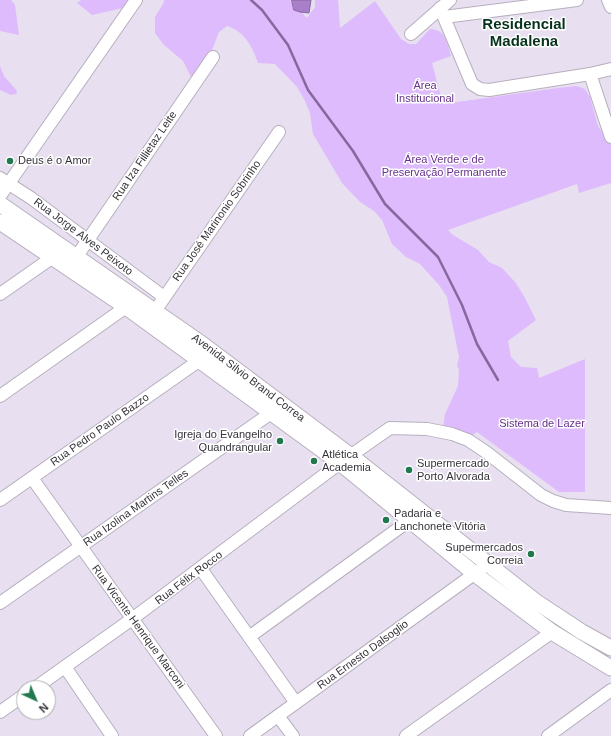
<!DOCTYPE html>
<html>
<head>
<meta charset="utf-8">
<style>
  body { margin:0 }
  #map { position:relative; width:611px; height:736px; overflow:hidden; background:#e8e0f0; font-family:Arial,sans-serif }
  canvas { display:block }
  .north { position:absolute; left:16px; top:680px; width:40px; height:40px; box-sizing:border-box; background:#fff; border:1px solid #afadb0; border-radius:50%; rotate:136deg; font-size:11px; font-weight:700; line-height:16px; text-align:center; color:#363239 }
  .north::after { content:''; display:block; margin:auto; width:14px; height:18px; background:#20794e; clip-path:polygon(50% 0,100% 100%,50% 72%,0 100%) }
</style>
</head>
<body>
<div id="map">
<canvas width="611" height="736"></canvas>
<div class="north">N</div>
</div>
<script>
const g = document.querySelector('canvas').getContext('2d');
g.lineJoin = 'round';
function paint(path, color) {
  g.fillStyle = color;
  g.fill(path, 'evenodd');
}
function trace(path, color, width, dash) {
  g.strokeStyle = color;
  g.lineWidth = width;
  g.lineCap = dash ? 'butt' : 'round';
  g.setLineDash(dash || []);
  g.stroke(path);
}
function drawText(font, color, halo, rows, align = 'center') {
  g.font = font + ' Arial,sans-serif';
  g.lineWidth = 3;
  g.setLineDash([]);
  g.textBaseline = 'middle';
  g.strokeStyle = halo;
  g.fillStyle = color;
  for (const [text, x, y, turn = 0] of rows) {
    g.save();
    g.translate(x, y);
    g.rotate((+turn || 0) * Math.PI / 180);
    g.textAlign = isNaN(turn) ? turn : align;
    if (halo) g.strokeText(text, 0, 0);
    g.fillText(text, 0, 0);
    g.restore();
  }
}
paint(new Path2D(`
  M 0,0 L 11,0 L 15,5 L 19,35 L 0,31 Z
  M 81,0 L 136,0 L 125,10 L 123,8 L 92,15 L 77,3 Z
  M 164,0 L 290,0 L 307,18 L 315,7 L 315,0 L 338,0 L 340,28 L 375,1 L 401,39 L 409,44 L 416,44 L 430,29 C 446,29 447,43 451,56 L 432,63 L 443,104 L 558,88 L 576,86 L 585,89 L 590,97 L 598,126 L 611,144 L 611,183 L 579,193 L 577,184 L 448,230 L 453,235 L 478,250 L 489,262 L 502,268 L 515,282 L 524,296 L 536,320 L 508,341 L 511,357 L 521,367 L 537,368 L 539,378 L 585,359 L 585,492 L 559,492 L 477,432 L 465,440 L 450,441 L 443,429 L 445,414 L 458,386 L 459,370 L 457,365 L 459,357 L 447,297 L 439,285 L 420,264 L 406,257 L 392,244 L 382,220 L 374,211 L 360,202 L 342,183 L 313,134 L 310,113 L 304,99 L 297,87 L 275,64 L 258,63 C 252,46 245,32 227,26 L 219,32 L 205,68 L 192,79 L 183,61 L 163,44 L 155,33 L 155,17 L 164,2 Z
  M 0,66 L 4,76 L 17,91 L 16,94 L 11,95 L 0,90 Z`), '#debbfc');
const water = new Path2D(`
  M 292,0 L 311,0 L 309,13 L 300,12 L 294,10 Z`);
paint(water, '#a97fca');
trace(water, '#86689e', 1);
trace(new Path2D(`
  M 251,0 L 262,10 L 288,45 L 308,90 L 353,151 L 385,204 L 438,257 L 462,305 L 477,344 L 498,380`), '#86689e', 2.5);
const minor = new Path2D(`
  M 608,0 L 611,7
  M 440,8 L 472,84 L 480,89 L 489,90 L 590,74 L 611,69
  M 444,17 L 577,0
  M 411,34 L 450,0
  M 590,74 L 611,137
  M 0,178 L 31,198 L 164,297
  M 0,196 L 136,0
  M 77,256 L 213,57
  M 0,294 L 53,257
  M 155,311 L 279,132
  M 0,396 L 126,307
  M 32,478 L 216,736
  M 0,500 L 200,360
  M 201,569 L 296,703
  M 0,603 L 271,413
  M 249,637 L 410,520
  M 65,667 L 112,736
  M 35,688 L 132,619 L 340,463 L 390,428 L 427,429 L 452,434 L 468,440 L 486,452 L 541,495 L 553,501 L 566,505 L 611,508
  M 0,712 L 24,695
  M 278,716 L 293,736
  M 250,736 L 481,569
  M 406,736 L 552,632
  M 548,736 L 611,690`);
const major = new Path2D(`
  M 0,204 L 202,344 L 351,456 L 535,601 L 582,632 L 611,648
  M 0,222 L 126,307 L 340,463 L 475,574 L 552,632 L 611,668`);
trace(minor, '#b7afbe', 14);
trace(major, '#b7afbe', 17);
trace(minor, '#fff', 12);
trace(major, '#fff', 15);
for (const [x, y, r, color] of [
  [10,161,4,"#20794e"],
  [280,441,4,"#20794e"],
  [314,461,4,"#20794e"],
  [409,470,4,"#20794e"],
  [386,520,4,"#20794e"],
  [531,554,4,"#20794e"]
]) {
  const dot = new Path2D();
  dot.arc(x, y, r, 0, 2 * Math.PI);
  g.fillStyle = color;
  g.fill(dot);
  trace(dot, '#fff', 1.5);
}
drawText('11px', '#66308a', '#fff', [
  ["Área",425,86],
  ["Institucional",425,99],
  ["Área Verde e de",444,160],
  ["Preservação Permanente",444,173],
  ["Sistema de Lazer",542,424]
]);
drawText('11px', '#363239', '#fff', [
  ["Rua Iza Fillietaz Leite",145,156,-56],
  ["Rua José Marinonio Sobrinho",217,221,-55],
  ["Rua Jorge Alves Peixoto",83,237,37],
  ["Avenida Silvio Brand Correa",248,378,37],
  ["Rua Pedro Paulo Bazzo",100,430,-35],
  ["Rua Izolina Martins Telles",136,508,-35],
  ["Rua Félix Rocco",189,578,-37],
  ["Rua Vicente Henrique Marconi",138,627,54],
  ["Rua Ernesto Dalsoglio",363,655,-36]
]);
drawText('11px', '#363239', '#fff', [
  ["Deus é o Amor",18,161],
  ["Igreja do Evangelho",272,435,"right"],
  ["Quandrangular",272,448,"right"],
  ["Atlética",322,455],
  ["Academia",322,468],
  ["Supermercado",417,464],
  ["Porto Alvorada",417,477],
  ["Padaria e",394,514],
  ["Lanchonete Vitória",394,527],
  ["Supermercados",523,548,"right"],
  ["Correia",523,561,"right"]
], 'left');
drawText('bold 15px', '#07321d', '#fff', [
  ["Residencial",524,25],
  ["Madalena",524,42]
]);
</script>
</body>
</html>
